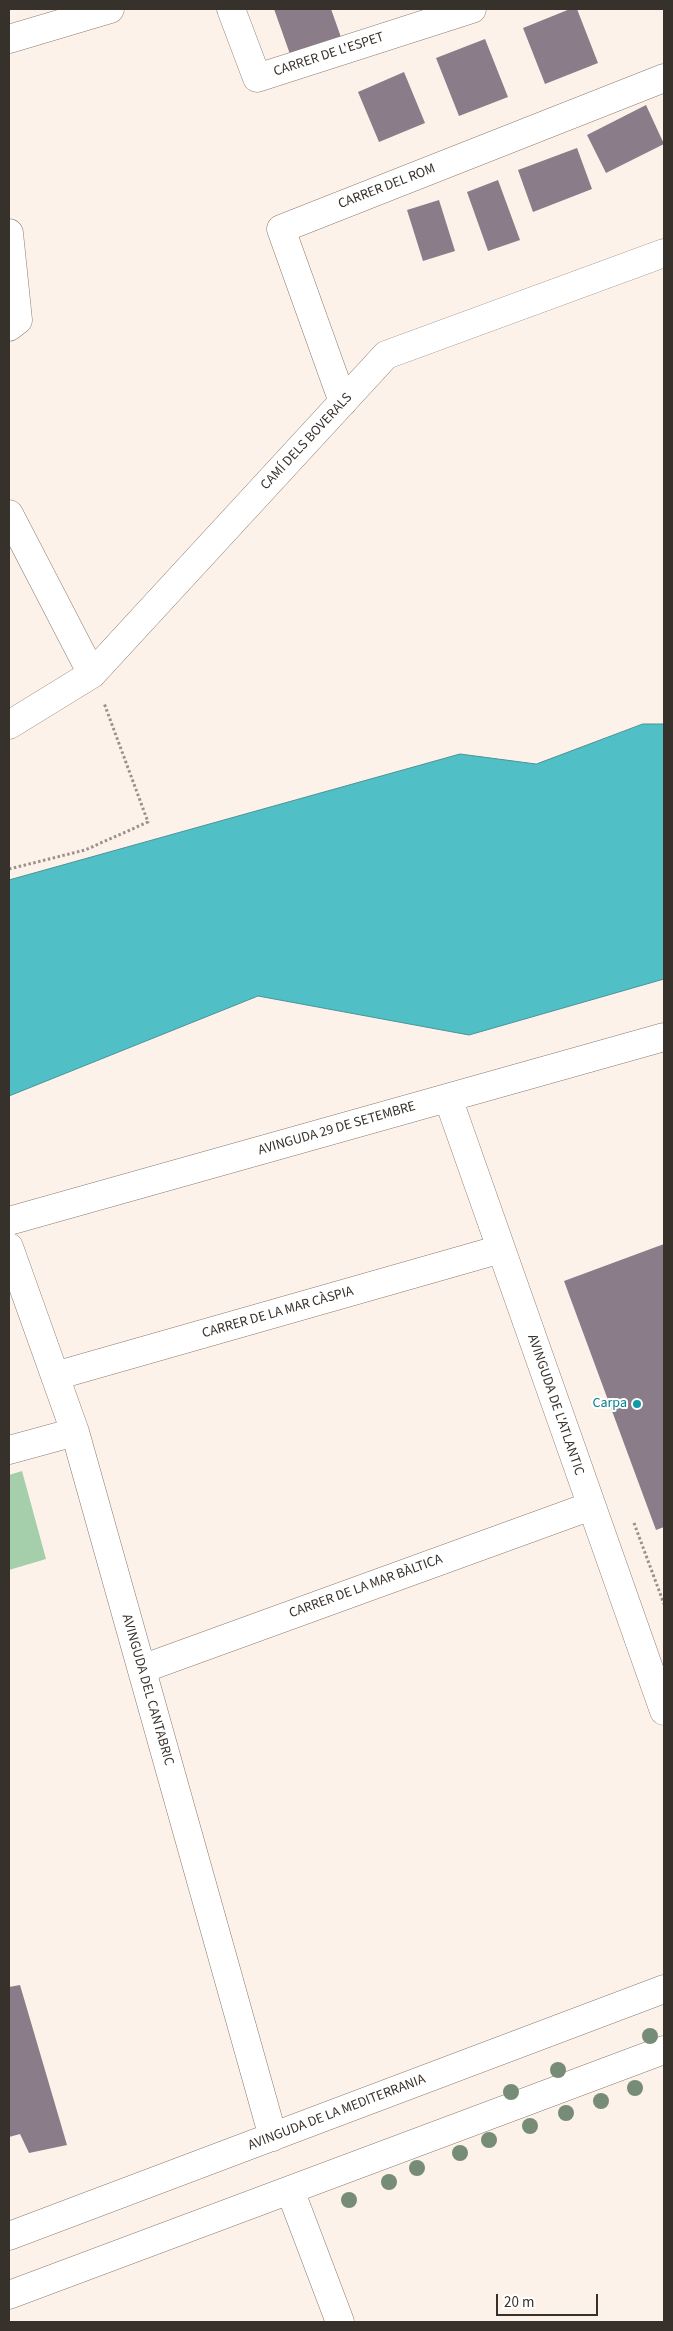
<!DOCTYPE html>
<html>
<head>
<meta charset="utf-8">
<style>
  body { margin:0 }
  #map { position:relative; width:673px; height:2331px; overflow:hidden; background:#fdf2ea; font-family:"Source Sans 3",sans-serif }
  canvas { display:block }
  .frame { position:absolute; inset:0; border:10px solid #37312c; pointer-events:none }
  .scale { position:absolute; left:496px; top:2294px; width:102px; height:22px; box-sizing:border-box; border:2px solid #37312c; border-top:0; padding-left:6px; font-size:15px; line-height:18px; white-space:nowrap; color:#37312c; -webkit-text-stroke:4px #fff; paint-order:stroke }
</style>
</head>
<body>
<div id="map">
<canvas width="673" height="2331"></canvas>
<div class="frame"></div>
<div class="scale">20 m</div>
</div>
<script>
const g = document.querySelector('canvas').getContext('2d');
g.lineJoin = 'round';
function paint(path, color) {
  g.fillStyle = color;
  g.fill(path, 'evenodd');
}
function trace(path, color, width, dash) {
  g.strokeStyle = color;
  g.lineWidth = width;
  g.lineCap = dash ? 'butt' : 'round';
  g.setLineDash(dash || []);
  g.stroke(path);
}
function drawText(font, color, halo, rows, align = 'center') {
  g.font = font + ' "Source Sans 3",sans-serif';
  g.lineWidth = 4;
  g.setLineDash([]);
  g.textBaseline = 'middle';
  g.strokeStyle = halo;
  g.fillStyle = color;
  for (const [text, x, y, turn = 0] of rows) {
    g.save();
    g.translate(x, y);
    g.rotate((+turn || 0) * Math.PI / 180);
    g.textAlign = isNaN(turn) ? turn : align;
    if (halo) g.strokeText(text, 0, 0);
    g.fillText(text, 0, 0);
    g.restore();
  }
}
paint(new Path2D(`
  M 22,1471 L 46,1559 L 9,1570 L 9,1475 Z`), '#a5ceaa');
const water = new Path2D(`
  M 643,724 L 664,724 L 664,979 L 469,1035 L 258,996 L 9,1096 L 9,880 L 460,754 L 536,764 Z`);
paint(water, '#50bfc6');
trace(water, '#489498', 1);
paint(new Path2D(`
  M 274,9 L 331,9 L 342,40 L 291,57 Z
  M 570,9 L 577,9 L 598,63 L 545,84 L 523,28 Z
  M 485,39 L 508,97 L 459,116 L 436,58 Z
  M 404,72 L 425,123 L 379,142 L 358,92 Z
  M 646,105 L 664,144 L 606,173 L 587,135 Z
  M 577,148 L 592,189 L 533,212 L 518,170 Z
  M 498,180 L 520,240 L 488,251 L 467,192 Z
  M 439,200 L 455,251 L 423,261 L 407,210 Z
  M 664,1244 L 664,1527 L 656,1530 L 564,1281 Z
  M 20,1985 L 67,2145 L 29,2153 L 20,2134 L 9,2137 L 9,1987 Z`), '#8b7c89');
const street = new Path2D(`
  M 231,9 L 257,78 L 472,9
  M 9,39 L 110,9
  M 9,233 L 18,320 L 9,327
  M 343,402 L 281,229 L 664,78
  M 9,514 L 92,674
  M 9,725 L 92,674 L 386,355 L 664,253
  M 448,1098 L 664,1711
  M 9,1221 L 664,1037
  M 9,1247 L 75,1432 L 273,2137
  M 55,1376 L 501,1249
  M 9,1450 L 75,1432
  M 142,1669 L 591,1506
  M 290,2190 L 340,2322
  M 9,2236 L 664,1989
  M 9,2295 L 664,2050`);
trace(street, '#8b7b6f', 29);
trace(new Path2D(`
  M 9,869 L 85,850 L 148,822 L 104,703
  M 634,1523 L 664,1604`), '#9a918b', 3, [2.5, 2.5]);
trace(street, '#fff', 28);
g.fillStyle = '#768c76';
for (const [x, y] of [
  [650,2036],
  [558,2070],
  [635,2088],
  [511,2092],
  [601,2101],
  [566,2113],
  [530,2126],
  [489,2140],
  [460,2153],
  [417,2168],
  [389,2182],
  [349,2200]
]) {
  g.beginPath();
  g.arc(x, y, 8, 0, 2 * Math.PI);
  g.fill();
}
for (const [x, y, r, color] of [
  [637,1404,5,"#0f9aa8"]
]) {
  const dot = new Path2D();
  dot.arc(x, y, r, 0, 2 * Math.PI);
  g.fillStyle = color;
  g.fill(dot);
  trace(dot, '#fff', 2);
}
drawText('14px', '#37312c', '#fff', [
  ["CARRER DE L'ESPET",329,55,-18],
  ["CARRER DEL ROM",387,187,-21],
  ["CAMÍ DELS BOVERALS",307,442,-47],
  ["AVINGUDA 29 DE SETEMBRE",337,1129,-16],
  ["CARRER DE LA MAR CÀSPIA",278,1313,-16],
  ["AVINGUDA DE L'ATLANTIC",555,1405,71],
  ["CARRER DE LA MAR BÀLTICA",366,1587,-20],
  ["AVINGUDA DEL CANTABRIC",147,1690,74],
  ["AVINGUDA DE LA MEDITERRANIA",337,2113,-21]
]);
drawText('14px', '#0d838f', '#fff', [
  ["Carpa",627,1404]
], 'right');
</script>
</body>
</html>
